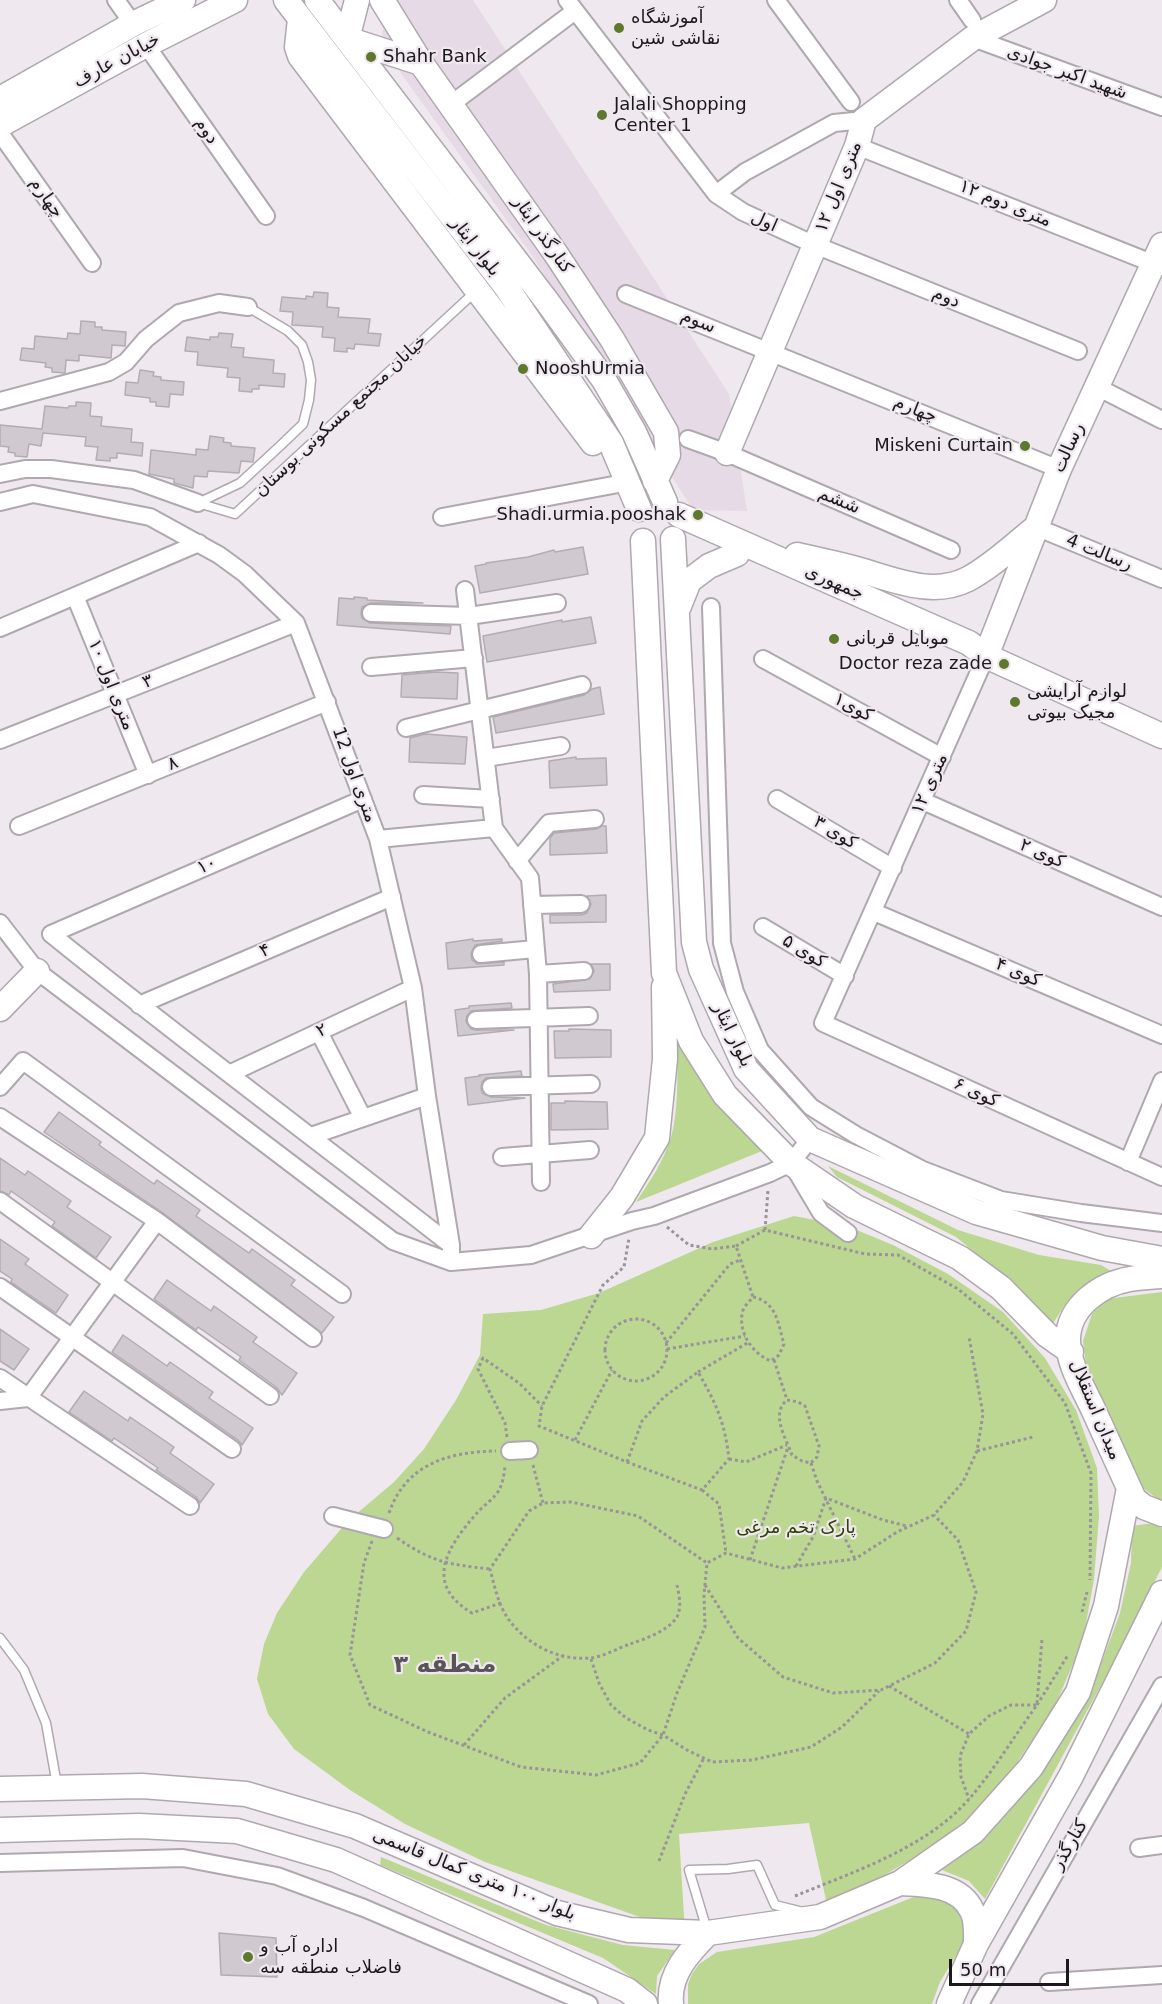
<!DOCTYPE html>
<html>
<head>
<meta charset="utf-8">
<style>
  body { margin:0 }
  #map { position:relative; width:1162px; height:2004px; overflow:hidden; background:#efe8ef; font-family:"DejaVu Sans",sans-serif }
  canvas { display:block }
  .scale { position:absolute; left:949px; top:1959px; width:120px; height:27px; box-sizing:border-box; border:3px solid #1c191c; border-top:0; padding-left:8px; font-size:18px; line-height:21px; white-space:nowrap; color:#1c191c; -webkit-text-stroke:4px #efe8ef; paint-order:stroke }
</style>
</head>
<body>
<div id="map">
<canvas width="1162" height="2004"></canvas>
<div class="scale">50 m</div>
</div>
<script>
const g = document.querySelector('canvas').getContext('2d');
g.lineJoin = 'round';
function paint(path, color) {
  g.fillStyle = color;
  g.fill(path, 'evenodd');
}
function trace(path, color, width, dash) {
  g.strokeStyle = color;
  g.lineWidth = width;
  g.lineCap = dash ? 'butt' : 'round';
  g.setLineDash(dash || []);
  g.stroke(path);
}
function drawText(font, color, halo, rows, align = 'center') {
  g.font = font + ' "DejaVu Sans",Vazirmatn,sans-serif';
  g.lineWidth = 4.5;
  g.setLineDash([]);
  g.textBaseline = 'middle';
  g.strokeStyle = halo;
  g.fillStyle = color;
  for (const [text, x, y, turn = 0] of rows) {
    g.save();
    g.translate(x, y);
    g.rotate((+turn || 0) * Math.PI / 180);
    g.textAlign = isNaN(turn) ? turn : align;
    if (halo) g.strokeText(text, 0, 0);
    g.fillText(text, 0, 0);
    g.restore();
  }
}
paint(new Path2D(`
  M 391,0 L 473,0 L 729,394 L 747,511 L 693,510 L 531,254 L 392,61 L 382,33 Z`), '#e7dae7');
paint(new Path2D(`
  M 677,1025 L 720,1106 L 762,1151 L 636,1202 C 650,1181 664,1161 671,1137 C 680,1107 677,1057 677,1025 Z
  M 828,1166 L 958,1230 L 1039,1255 L 1101,1265 L 1111,1271 C 1105,1280 1096,1279 1087,1284 C 1072,1292 1061,1310 1053,1324 L 1007,1278 L 956,1237 L 837,1177 Z
  M 794,1216 L 847,1226 L 893,1245 L 948,1274 L 1003,1312 L 1045,1358 L 1076,1410 L 1097,1468 L 1099,1516 L 1094,1579 L 1083,1640 L 1055,1706 L 1010,1773 L 958,1831 L 828,1909 L 809,1823 L 679,1834 L 685,1933 L 485,1862 L 405,1824 L 350,1790 L 294,1749 L 268,1714 L 257,1679 L 264,1644 L 277,1613 L 304,1572 L 348,1521 L 394,1482 L 424,1449 L 456,1400 L 480,1355 L 483,1314 L 541,1310 L 599,1293 L 713,1242 Z
  M 1162,1292 L 1162,1502 L 1140,1486 L 1086,1364 L 1083,1341 L 1092,1314 L 1106,1299 Z
  M 1153,1523 L 1162,1528 L 1162,1567 L 1119,1652 L 985,1899 L 969,1881 L 942,1870 L 992,1830 L 1048,1764 L 1097,1675 L 1120,1613 L 1131,1563 L 1132,1526 Z
  M 381,1857 L 546,1925 L 623,1945 L 675,1950 L 657,1976 L 656,1994 L 603,1958 L 380,1865 Z
  M 921,1894 L 929,1894 L 953,1905 L 958,1911 L 964,1927 L 963,1944 L 940,1982 L 932,2004 L 688,2004 L 688,1984 L 692,1974 L 699,1964 L 717,1952 L 814,1937 Z`), '#bbd792');
const building = new Path2D(`
  M 314,292 L 328,293 L 327,307 L 339,308 L 338,317 L 370,319 L 368,333 L 381,334 L 379,346 L 355,344 L 354,349 L 347,348 L 347,352 L 334,351 L 335,338 L 322,337 L 323,327 L 292,325 L 293,312 L 280,311 L 282,297 L 306,299 L 306,296 L 313,297 Z
  M 81,321 L 95,322 L 95,327 L 102,327 L 102,330 L 126,332 L 125,346 L 112,345 L 111,358 L 79,355 L 79,361 L 66,360 L 65,373 L 52,372 L 52,368 L 45,367 L 46,363 L 20,360 L 22,348 L 34,349 L 35,336 L 67,339 L 68,333 L 80,334 Z
  M 219,333 L 233,334 L 231,347 L 244,348 L 243,357 L 274,360 L 273,373 L 285,374 L 284,387 L 259,385 L 259,389 L 252,389 L 252,392 L 239,391 L 240,378 L 227,377 L 228,368 L 197,365 L 198,352 L 185,351 L 187,337 L 210,340 L 210,337 L 218,337 Z
  M 140,370 L 154,372 L 153,376 L 161,377 L 161,380 L 184,382 L 183,395 L 170,394 L 169,407 L 156,406 L 156,402 L 150,402 L 150,398 L 125,395 L 126,382 L 138,383 Z
  M 76,402 L 91,403 L 90,416 L 102,417 L 101,426 L 132,429 L 131,442 L 143,443 L 142,456 L 117,453 L 117,458 L 110,458 L 110,461 L 96,460 L 98,447 L 85,446 L 86,437 L 43,433 L 41,446 L 29,444 L 27,457 L 15,456 L 15,453 L 8,452 L 9,447 L 0,446 L 0,425 L 42,429 L 45,406 L 68,408 L 69,406 L 76,406 Z
  M 210,436 L 224,438 L 223,442 L 231,443 L 231,446 L 255,448 L 253,462 L 241,461 L 239,473 L 208,471 L 207,477 L 194,476 L 193,488 L 174,483 L 174,479 L 149,474 L 151,450 L 196,455 L 196,449 L 208,450 Z
  M 583,547 L 588,574 L 480,593 L 475,566 L 486,564 L 486,563 L 528,557 L 554,550 L 555,552 Z
  M 354,597 L 367,598 L 367,600 L 423,603 L 371,603 L 362,607 L 361,613 L 362,618 L 370,623 L 451,626 L 450,634 L 337,625 L 339,598 L 354,599 Z
  M 591,617 L 596,643 L 487,662 L 483,636 L 562,620 L 562,622 Z
  M 436,672 L 458,673 L 457,699 L 401,697 L 402,675 Z
  M 600,687 L 604,714 L 496,733 L 493,717 L 584,695 L 592,689 Z
  M 425,734 L 467,737 L 465,764 L 409,762 L 410,738 Z
  M 576,757 L 576,759 L 606,758 L 607,785 L 550,788 L 549,761 Z
  M 602,826 L 606,826 L 607,853 L 550,855 L 550,838 L 554,833 L 596,829 Z
  M 606,895 L 606,922 L 550,923 L 550,915 L 581,915 L 587,913 L 591,904 L 587,896 Z
  M 473,939 L 473,941 L 502,939 L 502,941 L 475,945 L 471,954 L 472,960 L 477,964 L 504,962 L 504,965 L 448,969 L 446,943 Z
  M 591,964 L 610,964 L 610,990 L 554,992 L 553,984 L 590,979 L 594,971 Z
  M 511,1003 L 512,1008 L 471,1011 L 467,1016 L 466,1021 L 471,1029 L 476,1030 L 514,1030 L 458,1036 L 455,1010 L 469,1008 L 469,1006 Z
  M 569,1029 L 611,1030 L 611,1057 L 555,1058 L 554,1031 L 569,1031 Z
  M 521,1071 L 522,1076 L 486,1078 L 482,1082 L 481,1088 L 482,1093 L 491,1097 L 525,1098 L 468,1105 L 465,1078 L 480,1076 L 479,1075 Z
  M 565,1101 L 607,1102 L 608,1129 L 551,1130 L 551,1103 L 565,1103 Z
  M 59,1112 L 101,1142 L 99,1145 L 154,1184 L 157,1180 L 200,1210 L 196,1216 L 249,1253 L 252,1249 L 295,1280 L 291,1285 L 334,1317 L 322,1333 L 163,1213 L 44,1132 Z
  M 0,1158 L 25,1175 L 28,1171 L 71,1201 L 67,1207 L 111,1237 L 96,1258 L 52,1226 L 55,1222 L 11,1191 L 9,1195 L 0,1191 Z
  M 0,1239 L 29,1259 L 25,1264 L 68,1295 L 56,1313 L 11,1282 L 12,1279 L 0,1271 Z
  M 167,1280 L 211,1311 L 214,1306 L 257,1337 L 253,1342 L 297,1373 L 282,1395 L 276,1387 L 239,1360 L 241,1357 L 198,1327 L 196,1330 L 154,1299 Z
  M 0,1329 L 29,1349 L 14,1370 L 0,1361 Z
  M 123,1335 L 167,1366 L 170,1362 L 213,1392 L 209,1398 L 253,1428 L 242,1445 L 238,1440 L 112,1352 Z
  M 84,1391 L 128,1421 L 130,1417 L 174,1447 L 170,1453 L 214,1484 L 200,1503 L 196,1497 L 156,1470 L 158,1468 L 114,1438 L 112,1441 L 69,1412 Z
  M 219,1933 L 276,1938 L 277,1977 L 221,1975 Z`);
paint(building, '#d0c9d0');
trace(building, '#b3adb3', 1.5);
const lane = new Path2D(`
  M 198,503 L 235,514 L 476,291
  M 198,503 L 240,483 L 280,446 L 303,424 L 309,400 L 311,380 L 308,362 L 302,345 L 288,331 L 248,307
  M 0,1638 L 24,1670 L 46,1723 L 57,1785
  M 707,1930 L 689,1870 L 728,1869 L 757,1865 L 775,1905 L 799,1911`);
const street = new Path2D(`
  M 116,0 L 133,24
  M 567,0 L 716,194 L 743,212 L 815,245 L 1078,351
  M 776,0 L 851,102
  M 958,0 L 972,20
  M 973,38 L 1162,107
  M 146,45 L 266,216
  M 450,105 L 575,11
  M 0,133 L 92,263
  M 857,146 L 1162,267
  M 716,194 L 745,172 L 834,123 L 864,120
  M 626,294 L 1059,469
  M 1097,387 L 1162,420
  M 0,401 L 109,372 L 126,362 L 146,339 L 179,313 L 219,303 L 248,307
  M 688,439 L 727,453 L 951,550
  M 0,474 L 25,469 L 51,469 L 134,480 L 198,503
  M 0,502 L 33,494 L 150,517 L 219,555 L 245,574 L 296,623 L 378,839 L 413,988 L 427,1096 L 451,1245 L 451,1262
  M 442,517 L 629,482
  M 1036,527 L 1162,579
  M 465,590 L 494,828
  M 75,596 L 148,775
  M 711,607 L 722,943 L 735,992 L 760,1050 L 811,1107 L 856,1135 L 923,1170 L 1001,1200 L 1081,1213 L 1162,1223
  M 371,613 L 469,616 L 557,603
  M 0,628 L 199,543
  M 986,656 L 823,1023 L 1162,1177
  M 763,659 L 942,757
  M 371,667 L 474,658
  M 406,728 L 582,685
  M 0,740 L 296,623
  M 486,758 L 561,746
  M 423,795 L 491,799
  M 363,799 L 51,934 C 182,1040 318,1141 451,1245
  M 777,799 L 893,868
  M 923,801 L 1162,907
  M 19,826 L 327,702
  M 378,839 L 494,828 L 530,878 L 538,974 L 541,1182
  M 517,861 L 549,823 L 595,819
  M 532,905 L 581,904
  M 874,912 L 1162,1035
  M 0,923 L 37,971 L 393,1241 L 451,1262 L 531,1255 L 632,1221 L 654,1216 L 770,1173 L 791,1163 L 810,1139
  M 763,927 L 845,976
  M 481,954 L 535,949
  M 538,974 L 584,971
  M 139,1005 L 392,897
  M 476,1020 L 589,1016
  M 319,1032 L 363,1118
  M 231,1073 L 413,988
  M 0,1087 L 23,1061 L 342,1294
  M 491,1087 L 591,1084
  M 0,1117 L 157,1221 L 313,1338
  M 311,1136 L 427,1096
  M 502,1157 L 590,1150
  M 1128,1162 L 1162,1081
  M 796,1171 L 821,1213 L 848,1233
  M 0,1201 L 270,1396
  M 0,1287 L 232,1449
  M 0,1378 L 190,1506
  M 0,1401 L 28,1398 L 157,1221
  M 510,1451 L 529,1450
  M 333,1516 L 384,1529
  M 1139,1848 L 1162,1845
  M 0,1863 L 183,1858 L 277,1876 L 364,1908 L 589,2004
  M 1049,1982 L 1162,1975
  M 980,2004 L 1162,1686`);
const secondary = new Path2D(`
  M 286,0 L 507,288 L 611,443 L 639,509
  M 317,0 L 546,300 L 604,380 L 634,432 L 665,502
  M 357,0 L 347,39 L 421,63
  M 382,0 L 421,63 L 556,254 L 612,339 L 666,432 L 668,455 L 655,481
  M 300,19 L 297,47 L 300,56 L 593,443
  M 0,99 L 133,24 L 183,0
  M 0,125 L 146,45 L 235,0
  M 727,453 L 857,146 L 864,120 L 973,38 L 1044,0
  M 679,515 L 969,643 L 986,656 L 1162,736
  M 673,539 L 694,942 L 701,969 L 746,1069 L 810,1139 L 976,1212 L 1102,1248 L 1162,1259
  M 643,541 L 664,973 L 691,1041 L 725,1095 L 791,1163 L 854,1206 L 960,1258 L 1001,1288 L 1047,1335 L 1071,1352
  M 797,555 C 818,560 839,564 860,570 C 894,580 933,597 968,579 C 992,566 1013,546 1034,529
  M 679,606 L 689,581 L 709,566 L 737,554
  M 986,656 L 1059,469 L 1162,245
  M 0,1009 L 37,971
  M 591,1236 L 622,1197 L 657,1138 L 665,1059 L 664,987
  M 1162,1276 C 1152,1277 1140,1277 1130,1279 C 1101,1284 1069,1306 1068,1338 C 1067,1363 1084,1389 1094,1411 C 1107,1440 1121,1470 1134,1499 L 1144,1507 L 1162,1514
  M 0,1789 L 142,1786 L 246,1794 L 355,1826 L 557,1913 L 629,1930 L 708,1933 L 820,1917 L 900,1883 L 973,1832 L 1031,1767 L 1078,1692 L 1106,1606 L 1129,1488
  M 0,1830 L 139,1826 L 237,1831 L 336,1860 L 627,1990 L 645,2004
  M 900,1883 C 925,1884 960,1884 972,1911 C 977,1920 976,1934 976,1944
  M 671,2004 C 668,1974 689,1952 708,1933
  M 949,2004 L 976,1944 L 1071,1776 L 1162,1593`);
trace(lane, '#afa8af', 11);
trace(street, '#afa8af', 20);
trace(secondary, '#afa8af', 27);
trace(new Path2D(`
  M 667,1227 L 689,1245 L 712,1249 L 736,1246 L 753,1297
  M 765,1230 L 768,1190
  M 736,1246 L 765,1230 L 865,1254 L 898,1255 L 958,1289 L 1013,1334 L 1065,1403 L 1091,1473 L 1090,1580
  M 753,1297 C 777,1302 778,1324 784,1344 L 779,1355 L 771,1361 C 753,1354 739,1334 742,1314 C 743,1307 749,1302 753,1297 Z
  M605 1350a31 31 0 1 1 62 0a31 31 0 1 1-62 0Z
  M 666,1343 L 730,1264 L 740,1260
  M 667,1349 L 745,1336
  M 774,1360 L 787,1400
  M 698,1372 L 749,1342
  M 787,1400 L 798,1402 L 805,1406 L 819,1446 L 817,1457 L 811,1463 L 802,1461 L 792,1455 C 786,1438 770,1414 787,1400 Z
  M 507,1437 L 505,1423 L 478,1369 L 483,1358 L 519,1383 L 542,1406
  M 575,1440 L 612,1370
  M 977,1451 L 1033,1437
  M 729,1459 L 746,1462 L 787,1445
  M 627,1462 L 642,1421 L 664,1397 L 698,1372 C 716,1403 725,1423 729,1459 L 702,1490 L 627,1462 L 539,1426 L 542,1406 L 603,1285 L 624,1267 L 629,1238
  M 811,1463 L 817,1481 L 855,1559
  M 533,1465 L 543,1503
  M 702,1490 L 719,1504 L 726,1553
  M 389,1513 C 406,1464 448,1452 496,1451
  M 397,1538 C 434,1563 447,1564 490,1569
  M 372,1541 L 364,1563 L 350,1655 L 370,1705 L 428,1732 L 521,1767 L 596,1775 L 640,1763 L 663,1735 L 677,1693 L 705,1627 L 704,1595 L 707,1563 L 726,1553 L 782,1568 L 855,1559 L 897,1532 L 934,1515 L 963,1482 L 977,1451 L 983,1414 L 969,1337
  M 750,1560 L 788,1447
  M 796,1566 L 813,1537 L 826,1498 L 883,1520 L 907,1526
  M 677,1585 C 679,1595 682,1607 677,1617 C 668,1631 645,1639 630,1644 C 618,1648 603,1657 590,1658 C 558,1661 525,1644 507,1617 C 498,1604 494,1584 490,1569 L 529,1511 L 543,1503 L 571,1502 L 638,1516 L 707,1563
  M 705,1585 L 738,1638 L 783,1677 L 833,1693 L 881,1690 L 935,1663 L 966,1631 L 976,1592 L 958,1540 L 934,1515
  M 501,1603 L 472,1613 C 423,1584 447,1547 477,1513 C 483,1506 495,1498 499,1490 C 503,1483 504,1474 505,1467
  M 1082,1612 L 1087,1592
  M 591,1659 L 599,1683 L 611,1705 L 626,1718 L 648,1730 L 663,1735 L 687,1750 L 712,1762 L 752,1760 L 811,1747 L 842,1727 L 879,1691
  M 889,1686 L 969,1734
  M 1037,1703 L 1042,1639
  M 1037,1705 L 1068,1655
  M 464,1745 L 505,1698 L 564,1655
  M 659,1861 L 685,1794 L 704,1758
  M 795,1896 C 853,1872 927,1848 970,1798 C 994,1770 1015,1735 1037,1705 L 1011,1705 L 989,1716 L 969,1734 L 960,1756 L 961,1777 L 969,1799`), '#999499', 3, [3, 3]);
trace(lane, '#fff', 8);
trace(street, '#fff', 16);
trace(secondary, '#fff', 24);
for (const [x, y, r, color] of [
  [619,28,6,"#5e792d"],
  [371,57,6,"#5e792d"],
  [602,115,6,"#5e792d"],
  [523,369,6,"#5e792d"],
  [1025,446,6,"#5e792d"],
  [698,515,6,"#5e792d"],
  [834,639,6,"#5e792d"],
  [1004,664,6,"#5e792d"],
  [1015,702,6,"#5e792d"],
  [248,1957,6,"#5e792d"]
]) {
  const dot = new Path2D();
  dot.arc(x, y, r, 0, 2 * Math.PI);
  g.fillStyle = color;
  g.fill(dot);
  trace(dot, '#efe8ef', 2);
}
drawText('18px', '#1c191c', '#efe8ef', [
  ["آموزشگاه",631,18],
  ["نقاشی شین",631,39],
  ["Shahr Bank",383,57],
  ["Jalali Shopping",614,105],
  ["Center 1",614,126],
  ["NooshUrmia",535,369],
  ["Miskeni Curtain",1013,446,"right"],
  ["Shadi.urmia.pooshak",686,515,"right"],
  ["موبایل قربانی",846,639],
  ["Doctor reza zade",992,664,"right"],
  ["لوازم آرایشی",1027,692],
  ["مجیک بیوتی",1027,713],
  ["اداره آب و",260,1947],
  ["فاضلاب منطقه سه",260,1968]
], 'left');
drawText('18px', '#1c191c', '#efe8ef', [
  ["خیابان عارف",117,61,-28],
  ["شهید اکبر جوادی",1067,73,20],
  ["دوم",206,131,55],
  ["۱۲ متری اول",839,187,-68],
  ["چهارم",46,198,55],
  ["۱۲ متری دوم",1005,204,22],
  ["اول",764,222,24],
  ["کنارگذر ایثار",542,235,55],
  ["بلوار ایثار",475,247,52],
  ["دوم",946,298,22],
  ["سوم",698,322,22],
  ["چهارم",915,410,22],
  ["خیابان مجتمع مسکونی بوستان",341,416,-43],
  ["رسالت",1069,448,-66],
  ["ششم",839,501,23],
  ["رسالت 4",1099,553,22],
  ["جمهوری",834,583,24],
  ["۳",148,682,-22],
  ["۱۰ متری اول",111,685,68],
  ["کوی۱",853,708,28],
  ["۸",173,764,-22],
  ["12 متری اول",354,775,70],
  ["۱۲ متری",930,784,-66],
  ["کوی ۳",835,833,31],
  ["کوی ۲",1042,854,24],
  ["۱۰",207,866,-23],
  ["۴",265,951,-23],
  ["کوی ۵",804,952,31],
  ["کوی ۴",1018,973,23],
  ["۲",322,1031,-25],
  ["بلوار ایثار",732,1035,64],
  ["کوی ۶",976,1093,25],
  ["میدان استقلال",1095,1410,67],
  ["کنارگذر",1070,1845,-60],
  ["بلوار ۱۰۰ متری کمال قاسمی",474,1875,22]
]);
drawText('18px', '#304401', '#efe8ef', [
  ["پارک تخم مرغی",796,1528]
]);
drawText('bold 24px', '#5a545a', '#efe8ef', [
  ["منطقه ۳",445,1666]
]);
</script>
</body>
</html>
